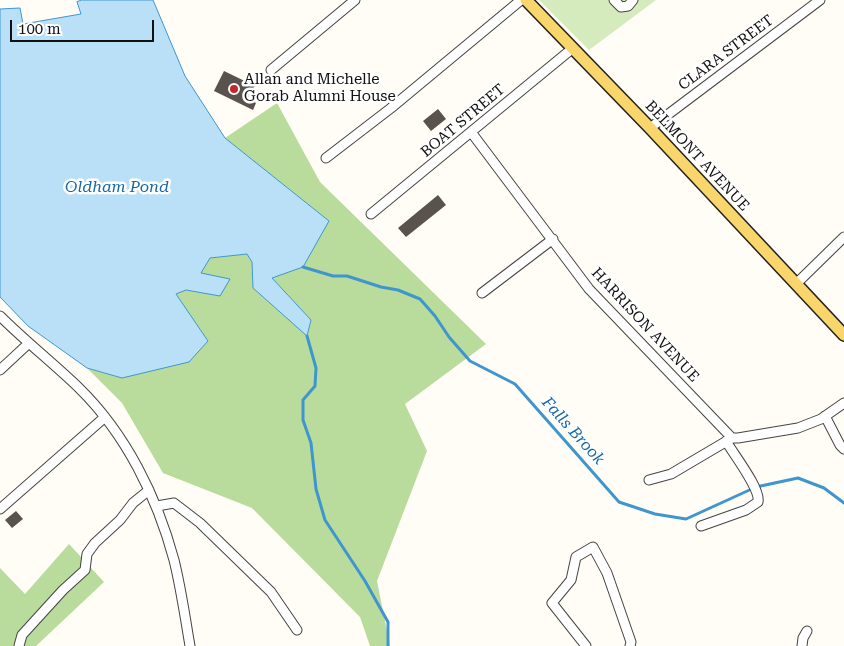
<!DOCTYPE html>
<html>
<head>
<meta charset="utf-8">
<style>
  body { margin:0 }
  #map { position:relative; width:844px; height:646px; overflow:hidden; background:#fffdf5; font-family:"Roboto Serif",serif }
  canvas { display:block }
  .scale { position:absolute; left:10px; top:20px; width:144px; height:22px; box-sizing:border-box; border:2px solid #111; border-top:0; padding-left:6px; font-size:15px; line-height:18px; white-space:nowrap; color:#111; -webkit-text-stroke:4px #fff; paint-order:stroke }
</style>
</head>
<body>
<div id="map">
<canvas width="844" height="646"></canvas>
<div class="scale">100 m</div>
</div>
<script>
const g = document.querySelector('canvas').getContext('2d');
g.lineJoin = 'round';
function paint(path, color) {
  g.fillStyle = color;
  g.fill(path, 'evenodd');
}
function trace(path, color, width, dash) {
  g.strokeStyle = color;
  g.lineWidth = width;
  g.lineCap = dash ? 'butt' : 'round';
  g.setLineDash(dash || []);
  g.stroke(path);
}
function drawText(font, color, halo, rows, align = 'center') {
  g.font = font + ' "Roboto Serif",serif';
  g.lineWidth = 5;
  g.setLineDash([]);
  g.textBaseline = 'middle';
  g.strokeStyle = halo;
  g.fillStyle = color;
  for (const [text, x, y, turn = 0] of rows) {
    g.save();
    g.translate(x, y);
    g.rotate((+turn || 0) * Math.PI / 180);
    g.textAlign = isNaN(turn) ? turn : align;
    if (halo) g.strokeText(text, 0, 0);
    g.fillText(text, 0, 0);
    g.restore();
  }
}
paint(new Path2D(`
  M 539,0 L 656,0 L 589,50 Z`), '#d5ebbd');
paint(new Path2D(`
  M 277,103 L 320,182 L 486,344 L 405,404 L 427,451 L 377,581 L 390,646 L 370,646 L 360,617 L 252,508 L 163,473 L 122,403 L 87,368 L 122,378 L 208,341 L 176,294 C 192,287 201,272 210,258 L 247,254 L 252,262 L 253,288 L 307,335 L 311,320 L 272,278 L 329,221 L 225,138 Z
  M 69,544 L 104,582 L 36,646 L 0,646 L 0,568 L 25,594 Z`), '#b9dc9c');
const water = new Path2D(`
  M 82,0 L 153,0 L 185,76 L 225,138 L 329,221 L 303,267 L 272,278 L 311,320 L 307,336 L 253,288 L 252,262 L 247,254 L 210,258 L 201,273 L 230,279 L 220,296 L 186,290 L 176,294 L 208,341 L 189,362 L 122,378 L 87,368 L 28,326 L 0,297 L 0,9 L 20,8 L 23,24 L 81,14 L 77,2 Z`);
paint(water, '#b9e0f7');
trace(water, '#3f96cf', 1);
trace(new Path2D(`
  M 303,267 L 333,276 L 347,276 L 381,287 L 398,290 L 420,299 L 435,316 L 449,337 L 470,361 L 515,384 L 619,502 L 655,514 L 686,519 L 756,487 L 798,478 L 824,488 L 844,503
  M 307,336 L 316,368 L 315,386 L 303,400 L 303,420 L 311,443 L 316,489 L 325,520 L 365,581 L 388,622 L 388,646`), '#3f96cf', 3);
paint(new Path2D(`
  M 224,71 L 255,86 L 248,99 L 256,103 L 253,110 L 214,91 Z
  M 438,109 L 446,119 L 431,131 L 423,121 Z
  M 438,195 L 446,205 L 406,237 L 398,228 Z
  M 16,511 L 23,519 L 12,528 L 5,520 Z`), '#5a524d');
const minor = new Path2D(`
  M 614,0 L 621,7 L 628,6 L 633,0
  M 271,70 L 355,0
  M 650,128 L 820,0
  M 471,132 L 589,289 L 732,438
  M 326,158 L 391,108 L 521,0
  M 371,214 L 573,48
  M 796,284 L 844,237
  M 482,293 L 553,239
  M 0,316 C 25,341 53,363 79,388 C 126,434 157,497 174,560 C 181,588 185,617 190,646
  M 0,370 L 29,343
  M 825,416 L 840,445 L 844,449
  M 649,480 L 671,474 L 732,438 L 738,438 L 798,428 L 821,419 L 844,403
  M 157,506 L 174,503 L 200,523 L 271,592 L 297,630
  M 0,509 L 105,417
  M 701,526 L 746,510 L 758,502 C 761,489 734,455 726,441
  M 19,646 L 22,635 L 63,590 L 85,570 L 87,554 L 95,543 L 120,520 L 133,503 L 149,490
  M 586,646 L 552,603 L 571,580 L 576,557 L 593,547 L 607,573 L 631,642 L 630,646
  M 802,646 L 803,638 L 807,631`);
const major = new Path2D(`
  M 526,0 L 650,128 L 844,335`);
trace(minor, '#444', 11);
trace(major, '#222', 14);
trace(minor, '#fff', 9);
trace(major, '#f9d66b', 11);
for (const [x, y, r, color] of [
  [234,89,5,"#c4262e"]
]) {
  const dot = new Path2D();
  dot.arc(x, y, r, 0, 2 * Math.PI);
  g.fillStyle = color;
  g.fill(dot);
  trace(dot, '#fff', 2);
}
drawText('15px', '#111', '#fff', [
  ["CLARA STREET",726,53,-37],
  ["BOAT STREET",463,121,-40],
  ["BELMONT AVENUE",697,156,47],
  ["HARRISON AVENUE",645,325,47]
]);
drawText('15px', '#111', '#fff', [
  ["Allan and Michelle",244,80],
  ["Gorab Alumni House",244,97]
], 'left');
drawText('italic 16px', '#1768a6', '#fff', [
  ["Oldham Pond",117,187],
  ["Falls Brook",573,431,48]
]);
</script>
</body>
</html>
